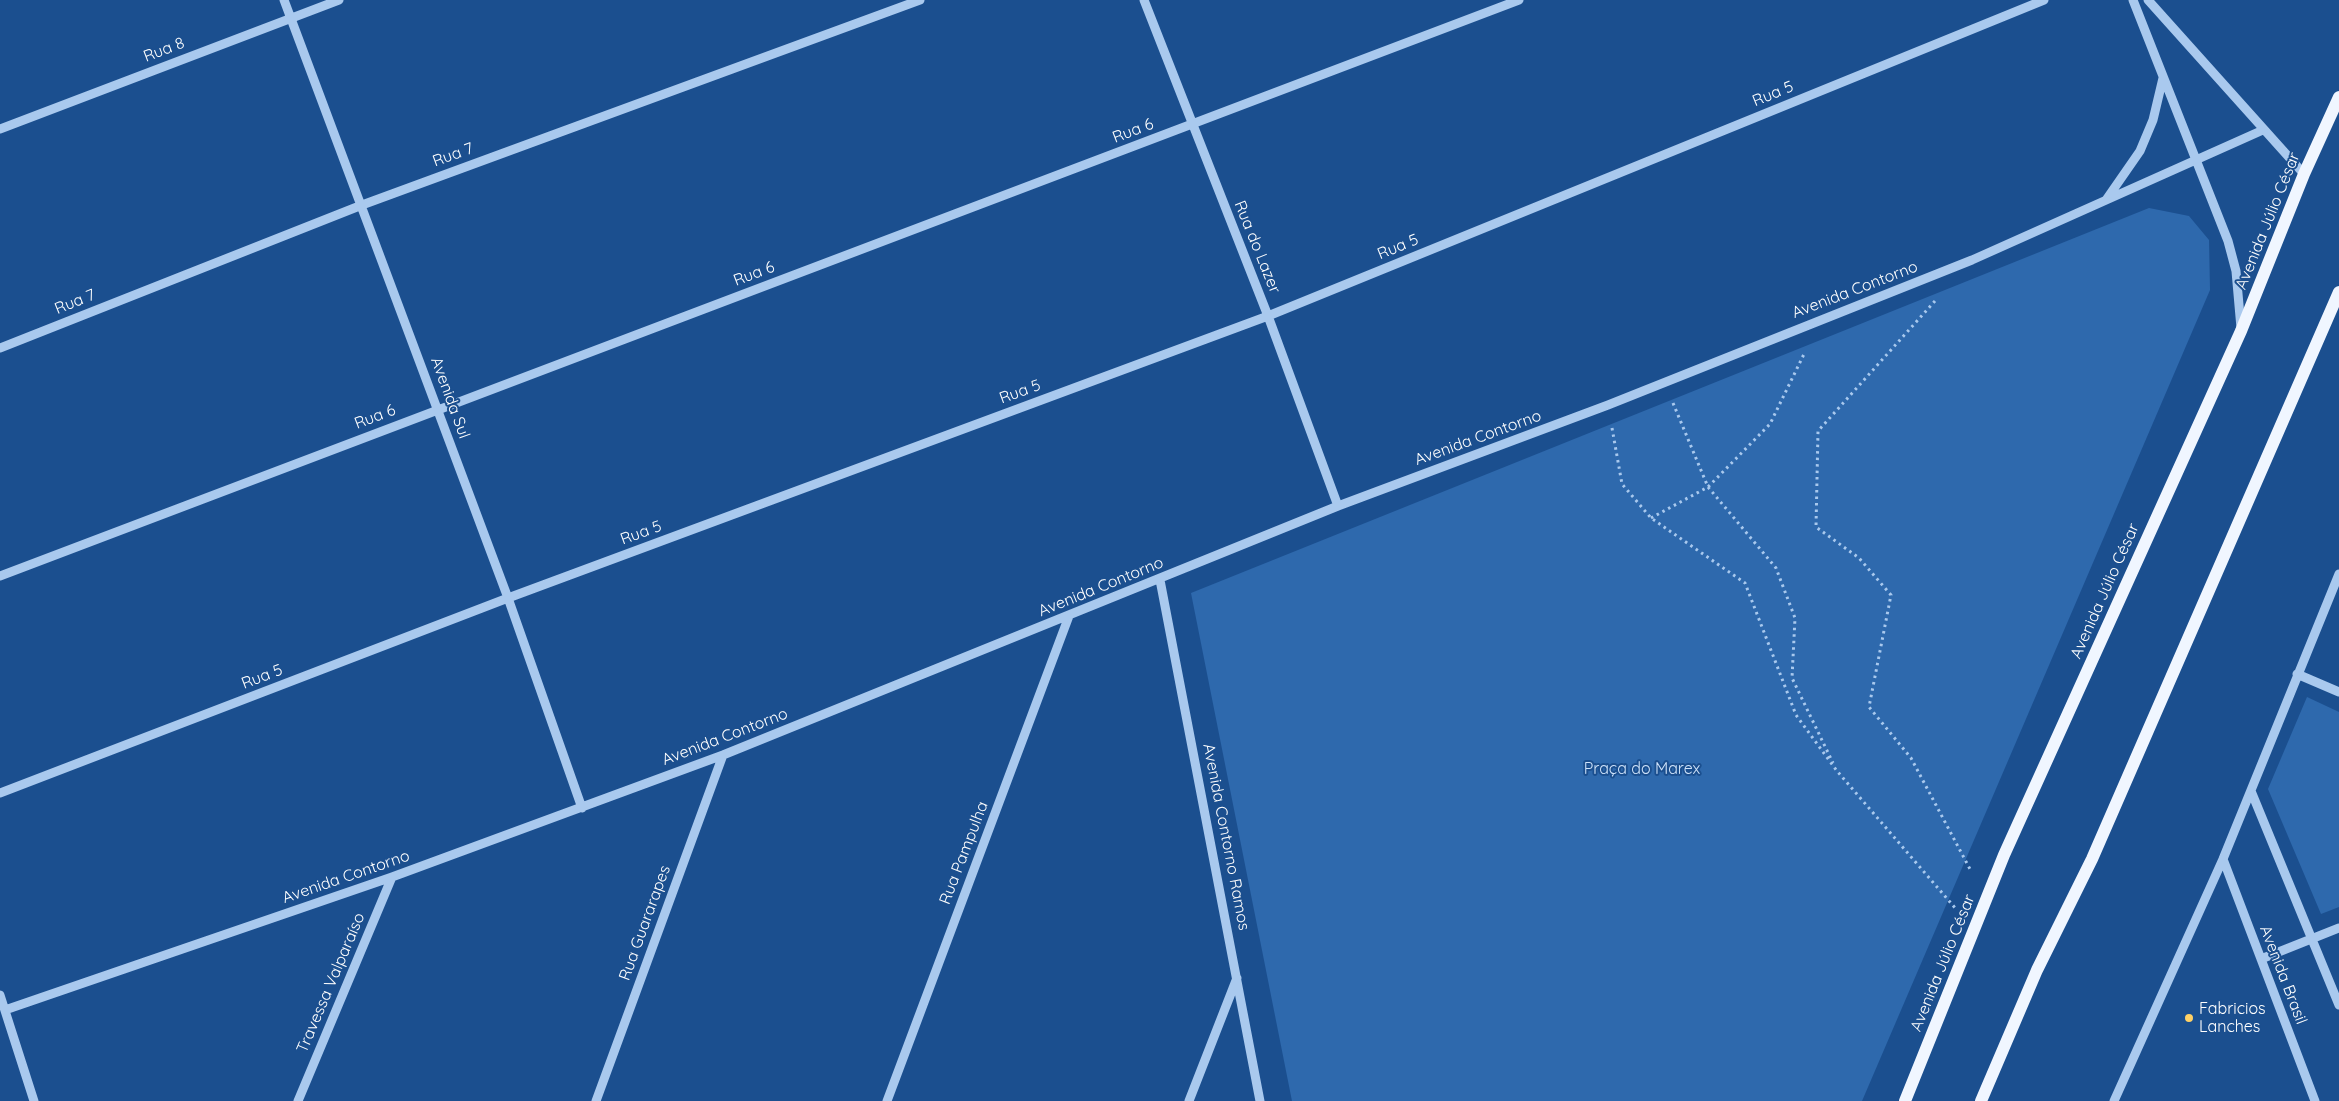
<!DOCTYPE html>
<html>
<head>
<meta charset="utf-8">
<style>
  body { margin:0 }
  canvas { display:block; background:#1b4f8f }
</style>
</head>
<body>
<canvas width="2339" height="1101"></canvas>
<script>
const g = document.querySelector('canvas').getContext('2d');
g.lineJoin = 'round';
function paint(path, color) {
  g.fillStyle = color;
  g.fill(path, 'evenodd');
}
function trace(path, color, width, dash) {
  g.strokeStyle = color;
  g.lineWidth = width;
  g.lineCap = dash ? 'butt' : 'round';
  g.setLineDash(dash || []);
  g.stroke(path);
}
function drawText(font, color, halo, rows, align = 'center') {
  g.font = font + ' Quicksand,sans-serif';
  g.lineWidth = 4;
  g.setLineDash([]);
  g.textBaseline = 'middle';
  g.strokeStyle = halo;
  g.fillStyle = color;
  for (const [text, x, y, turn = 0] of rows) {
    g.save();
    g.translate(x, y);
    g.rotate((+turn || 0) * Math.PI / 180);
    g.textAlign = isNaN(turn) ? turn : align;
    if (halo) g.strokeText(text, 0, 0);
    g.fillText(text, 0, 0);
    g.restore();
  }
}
paint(new Path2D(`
  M 2149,208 L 2189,216 L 2209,240 L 2210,290 L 1862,1101 L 1292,1101 L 1191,593 Z
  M 2307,697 L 2339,712 L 2339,907 L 2321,914 L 2268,789 Z`), '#2e69ad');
trace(new Path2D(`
  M 1935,301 L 1818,431 L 1816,527 L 1859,558 L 1891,595 L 1869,707 L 1911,758 L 1971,871
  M 1673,403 L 1708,487 L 1776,568 L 1795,618 L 1792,678 L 1833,763
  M 1612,428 L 1622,484 L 1651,518 L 1745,583 L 1796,715 L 1837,771 L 1956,909
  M 1651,518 L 1708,487 L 1770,424 L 1805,352`), '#a9c9ee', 3, [2.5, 4]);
trace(new Path2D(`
  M 284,0 L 508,598 L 582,808
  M 1144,0 L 1268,316 L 1338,506
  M 2133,0 L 2228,241 L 2236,271 L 2241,328
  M 2148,0 L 2304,174
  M 0,129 L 339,0
  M 2106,200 L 2140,151 L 2153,120 L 2163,78
  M 0,348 L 362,205 L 920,0
  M 0,576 L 1519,0
  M 1160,580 L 1260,1101
  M 2297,674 L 2339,692
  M 2251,791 L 2339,1005
  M 0,793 L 508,598 L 1268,316 L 2044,0
  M 2223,859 L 2315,1101
  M 2261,959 L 2339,928
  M 0,995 L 34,1101
  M 5,1010 L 392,877 L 723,755 L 1338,506 L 1608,405 L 1972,260 L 2263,130
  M 298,1101 L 392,877
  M 596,1101 L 723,755
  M 887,1101 L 1069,616
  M 1189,1101 L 1237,978
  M 2114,1101 L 2223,859 L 2339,574`), '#a9c9ee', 9);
trace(new Path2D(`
  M 1905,1101 L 2004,855 L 2241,331 L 2304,174 L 2339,97
  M 1981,1101 L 2037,970 L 2092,859 L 2339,292`), '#f0f6ff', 12);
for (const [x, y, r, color] of [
  [2189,1018,5,"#ffd166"]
]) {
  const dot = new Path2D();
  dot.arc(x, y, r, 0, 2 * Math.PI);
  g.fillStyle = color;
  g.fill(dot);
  trace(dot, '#1b4f8f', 2);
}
drawText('16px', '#fff', '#1b4f8f', [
  ["Rua 8",164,50,-21],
  ["Rua 5",1773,94,-22],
  ["Rua 6",1133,131,-21],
  ["Rua 7",453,155,-20],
  ["Avenida Júlio César",2268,221,-68],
  ["Rua do Lazer",1257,247,68],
  ["Rua 5",1398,247,-22],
  ["Rua 6",754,274,-21],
  ["Avenida Contorno",1855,290,-21],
  ["Rua 7",75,302,-22],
  ["Rua 5",1020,392,-20],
  ["Avenida Sul",450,398,70],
  ["Rua 6",375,417,-21],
  ["Avenida Contorno",1478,438,-20],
  ["Rua 5",641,533,-20],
  ["Avenida Contorno",1101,587,-22],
  ["Avenida Júlio César",2105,591,-66],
  ["Rua 5",262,677,-21],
  ["Avenida Contorno",725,737,-21],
  ["Avenida Contorno Ramos",1226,837,79],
  ["Rua Pampulha",964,853,-69],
  ["Avenida Contorno",346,877,-19],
  ["Rua Guararapes",645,923,-70],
  ["Avenida Júlio César",1943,963,-68],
  ["Avenida Brasil",2283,975,69],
  ["Travessa Valparaíso",331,983,-67]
]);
drawText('16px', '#cfe3fa', '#1b4f8f', [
  ["Praça do Marex",1642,769]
]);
drawText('16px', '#fff', '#1b4f8f', [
  ["Fabricios",2199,1009],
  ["Lanches",2199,1027]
], 'left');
</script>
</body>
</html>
